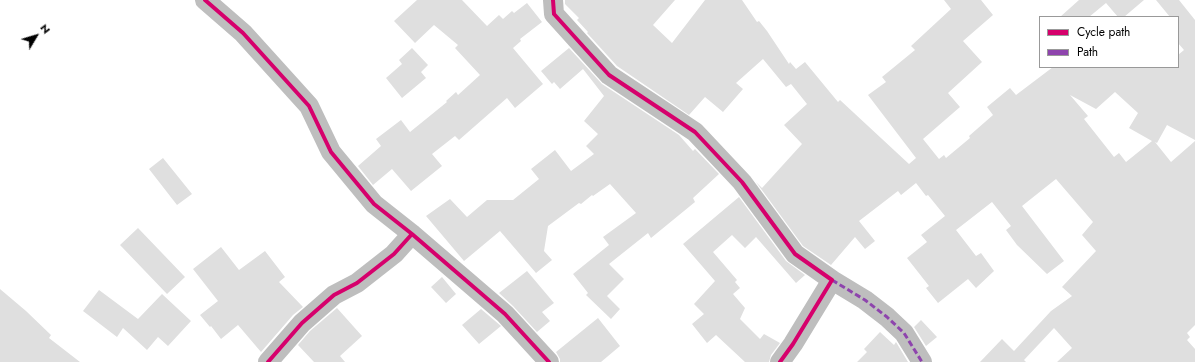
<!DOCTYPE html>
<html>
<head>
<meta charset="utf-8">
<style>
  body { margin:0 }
  #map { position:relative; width:1195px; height:362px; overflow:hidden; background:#fff; font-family:Jost,sans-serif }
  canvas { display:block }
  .legend { position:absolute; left:1039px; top:16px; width:140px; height:52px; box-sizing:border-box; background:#fff; border:1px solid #999; margin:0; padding:5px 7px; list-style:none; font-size:12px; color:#000 }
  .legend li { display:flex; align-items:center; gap:8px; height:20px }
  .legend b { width:20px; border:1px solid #999 }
  .north { position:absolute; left:16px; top:16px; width:40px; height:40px; -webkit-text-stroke:3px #fff; paint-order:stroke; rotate:52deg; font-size:11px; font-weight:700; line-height:16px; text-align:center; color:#000 }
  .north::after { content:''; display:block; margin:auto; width:14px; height:18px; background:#000; clip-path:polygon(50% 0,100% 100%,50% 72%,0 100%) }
</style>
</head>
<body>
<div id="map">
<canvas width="1195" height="362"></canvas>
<ul class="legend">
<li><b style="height:5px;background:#d6006c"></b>Cycle path</li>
<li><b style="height:5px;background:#8e44ad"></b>Path</li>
</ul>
<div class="north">N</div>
</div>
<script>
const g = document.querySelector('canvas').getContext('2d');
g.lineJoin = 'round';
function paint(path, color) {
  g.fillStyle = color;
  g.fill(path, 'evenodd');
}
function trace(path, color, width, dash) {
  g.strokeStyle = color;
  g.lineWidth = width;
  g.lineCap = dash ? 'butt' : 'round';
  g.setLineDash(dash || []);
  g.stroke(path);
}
paint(new Path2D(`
  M 417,0 L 462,0 L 487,26 L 499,15 L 503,19 L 512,11 L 514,13 L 527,3 L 542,22 L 520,39 L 521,41 L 513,48 L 543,84 L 515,108 L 507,98 L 459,140 L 455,136 L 432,154 L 442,166 L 411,191 L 392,169 L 373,185 L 358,166 L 381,146 L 376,139 L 401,120 L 410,132 L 447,102 L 446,101 L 456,92 L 458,95 L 480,75 L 455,48 L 458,45 L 434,25 L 415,43 L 394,21 Z
  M 565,0 L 675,0 L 653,25 L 672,43 L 705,0 L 742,0 L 757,22 L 759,21 L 767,31 L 789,64 L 790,62 L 796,69 L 805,62 L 838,102 L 840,100 L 909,164 L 916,158 L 868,95 L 886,82 L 882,77 L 915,50 L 911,46 L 951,9 L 944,0 L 981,0 L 993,15 L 963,41 L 982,62 L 948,93 L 960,107 L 923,139 L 939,159 L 944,155 L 946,158 L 970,138 L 969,136 L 993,115 L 987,107 L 1010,88 L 1016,95 L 1053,67 L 1178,67 L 1178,55 L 1184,50 L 1178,43 L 1178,17 L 1170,17 L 1156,0 L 1179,0 L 1195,20 L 1195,140 L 1167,125 L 1157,143 L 1155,142 L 1171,162 L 1195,141 L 1195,325 L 1187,333 L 1190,337 L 1187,340 L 1195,349 L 1195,362 L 1057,362 L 1072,348 L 1054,328 L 1024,360 L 1026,362 L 980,362 L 1002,339 L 1014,351 L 1051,311 L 1072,296 L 1062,287 L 1096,251 L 1082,235 L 1093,222 L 1056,179 L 1022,206 L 1064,261 L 1047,274 L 1017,245 L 1006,230 L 1011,226 L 992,202 L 956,230 L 976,256 L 981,253 L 994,271 L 976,288 L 968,279 L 938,303 L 926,288 L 929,286 L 907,258 L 927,242 L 921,235 L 945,216 L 928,195 L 926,196 L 916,183 L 901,195 L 898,191 L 859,221 L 875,241 L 865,249 L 855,237 L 831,265 L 803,246 L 756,182 L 762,188 L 802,144 L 784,125 L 807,104 L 791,84 L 786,87 L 763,59 L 736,83 L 743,89 L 723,112 L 705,97 L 689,115 L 617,66 L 587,33 L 588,32 L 577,20 L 579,18 L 565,4 ZM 1115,92 L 1138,113 L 1129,128 L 1152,141 L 1126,162 L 1119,153 L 1114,157 L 1084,119 L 1088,116 L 1070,95 L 1096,109 Z
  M 1079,0 L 1144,0 L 1124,17 L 1118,17 L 1106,3 L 1089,17 L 1060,17 Z
  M 412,48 L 428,65 L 421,72 L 426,78 L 402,98 L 386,78 L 402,64 L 399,60 Z
  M 569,48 L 602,84 L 679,135 L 693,151 L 695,149 L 719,174 L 693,198 L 695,202 L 651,238 L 648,233 L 609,264 L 624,279 L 607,296 L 620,309 L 611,319 L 586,295 L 588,293 L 573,274 L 609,245 L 603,237 L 636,213 L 610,184 L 593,196 L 592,195 L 581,204 L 579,203 L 548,226 L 544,251 L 552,260 L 536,273 L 500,231 L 464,261 L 426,216 L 450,199 L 467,217 L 487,200 L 513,200 L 539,179 L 531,169 L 555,150 L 571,171 L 594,154 L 586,146 L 598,134 L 584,121 L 604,96 L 583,69 L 560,89 L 554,82 L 552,84 L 541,71 Z
  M 163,158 L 192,194 L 177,205 L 149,169 Z
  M 739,197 L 786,261 L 805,275 L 796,283 L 756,237 L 745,248 L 732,235 L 713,252 L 737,280 L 735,282 L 740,288 L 733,294 L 745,308 L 740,319 L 760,339 L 764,334 L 780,343 L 771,355 L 769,362 L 745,362 L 716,335 L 707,343 L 692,324 L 704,314 L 694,304 L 715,281 L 683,244 Z
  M 138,228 L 185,277 L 167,294 L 120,245 Z
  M 221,247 L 239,270 L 265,251 L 285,277 L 279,282 L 303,307 L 293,315 L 261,352 L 238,325 L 221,339 L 211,326 L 210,327 L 200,315 L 218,301 L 193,269 Z
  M 527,271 L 554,303 L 542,312 L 550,321 L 537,332 L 513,306 L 499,293 Z
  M 442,277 L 456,294 L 446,303 L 431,287 Z
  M 0,289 L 26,311 L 51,335 L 49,338 L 80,362 L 0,362 Z
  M 99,290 L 138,319 L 162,294 L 191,321 L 168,346 L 158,337 L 147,350 L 123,328 L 117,337 L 83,311 Z
  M 337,308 L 362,336 L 340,356 L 345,362 L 314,362 L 298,345 L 310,331 Z
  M 481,309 L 501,326 L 479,344 L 462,325 Z
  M 598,318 L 620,346 L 601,362 L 560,362 L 560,359 L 556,352 Z
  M 921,320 L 937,337 L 926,346 L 914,327 Z
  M 880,332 L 894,345 L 896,342 L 908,362 L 857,362 L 867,352 L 864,349 Z`), '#dfdfdf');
trace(new Path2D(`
  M 205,0 L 243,33 L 309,106 L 331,152 L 374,204 L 412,234 L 505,314 L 549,362
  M 553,0 L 554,14 L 609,75 L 695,132 L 742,182 L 795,254 L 832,280 L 793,344 L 780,362
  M 832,280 L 865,300 L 887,317 L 904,333 L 922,362
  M 268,362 L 302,323 L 334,295 L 357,283 L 394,254 L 412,234`), '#bebebe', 20);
trace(new Path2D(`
  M 832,280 L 865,300 L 887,317 L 904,333 L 922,362`), '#8e44ad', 3, [6, 3]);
trace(new Path2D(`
  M 205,0 L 243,33 L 309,106 L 331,152 L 374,204 L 412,234 L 505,314 L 549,362
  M 553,0 L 554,14 L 609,75 L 695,132 L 742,182 L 795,254 L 832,280 L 793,344 L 780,362
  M 268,362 L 302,323 L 334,295 L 357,283 L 394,254 L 412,234`), '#d6006c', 4);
</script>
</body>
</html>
